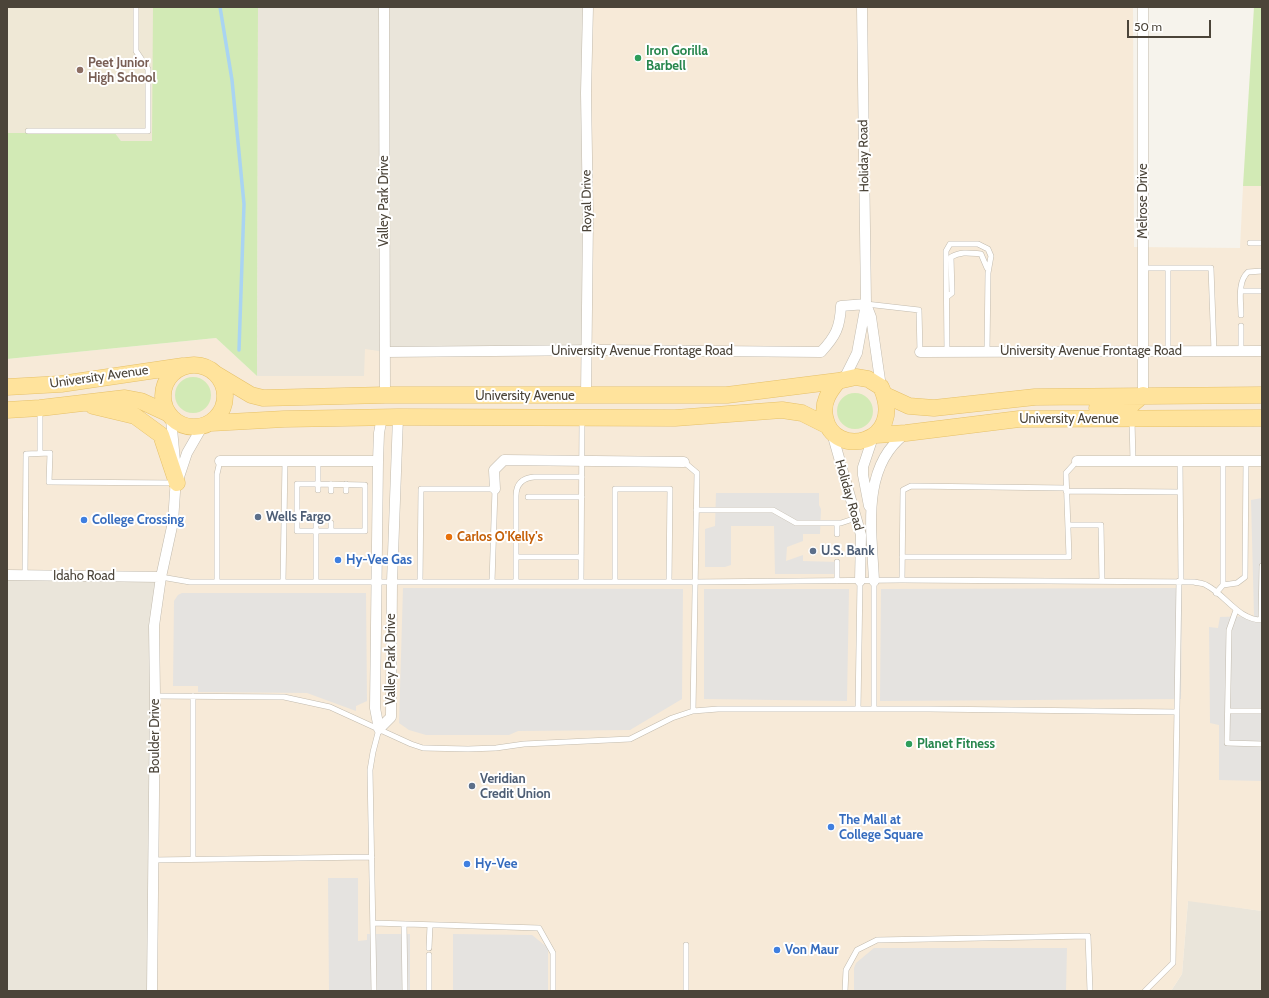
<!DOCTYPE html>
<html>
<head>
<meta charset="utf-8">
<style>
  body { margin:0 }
  #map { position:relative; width:1269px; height:998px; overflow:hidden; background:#f6f3ec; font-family:Cabin,sans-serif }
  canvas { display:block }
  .frame { position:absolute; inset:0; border:8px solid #4b4439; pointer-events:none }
  .scale { position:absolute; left:1127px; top:20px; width:84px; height:18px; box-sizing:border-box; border:2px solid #4b4439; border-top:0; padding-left:5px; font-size:12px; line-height:14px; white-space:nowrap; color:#4b4439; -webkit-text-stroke:3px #fff; paint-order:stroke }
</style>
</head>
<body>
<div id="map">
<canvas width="1269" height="998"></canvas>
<div class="frame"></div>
<div class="scale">50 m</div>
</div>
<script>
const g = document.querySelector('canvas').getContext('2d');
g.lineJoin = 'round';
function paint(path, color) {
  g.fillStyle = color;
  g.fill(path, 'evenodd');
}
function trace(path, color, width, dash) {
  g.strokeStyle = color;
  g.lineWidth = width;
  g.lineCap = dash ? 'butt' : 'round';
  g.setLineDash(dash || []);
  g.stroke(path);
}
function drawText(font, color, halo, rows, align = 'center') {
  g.font = font + ' Cabin,sans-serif';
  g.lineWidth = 4;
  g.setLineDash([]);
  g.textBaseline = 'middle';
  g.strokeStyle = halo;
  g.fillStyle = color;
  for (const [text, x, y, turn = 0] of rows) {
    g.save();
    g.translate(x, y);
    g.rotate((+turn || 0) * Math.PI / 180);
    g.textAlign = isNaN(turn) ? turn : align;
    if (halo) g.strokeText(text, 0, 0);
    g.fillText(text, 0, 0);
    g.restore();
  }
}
paint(new Path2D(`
  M 258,7 L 588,7 L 587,350 L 385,352 L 365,350 L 365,376 L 257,376 Z
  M 7,574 L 161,577 L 152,991 L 7,991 Z
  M 1188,900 L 1262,911 L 1262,991 L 1171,991 L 1182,974 Z`), '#eae5da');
paint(new Path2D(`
  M 588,7 L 1133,7 L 1134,247 L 1240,248 L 1243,186 L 1262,186 L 1262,911 L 1188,901 L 1182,974 L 1171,991 L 152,991 L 155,696 L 161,577 L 7,574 L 7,359 L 216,338 L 257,376 L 364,376 L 365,349 L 385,352 L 587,350 Z`), '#f7ead8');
paint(new Path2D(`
  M 7,7 L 153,7 L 153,141 L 121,141 L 115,133 L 7,133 Z`), '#efe8d6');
paint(new Path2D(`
  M 153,7 L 258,7 L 257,376 L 216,338 L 7,359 L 7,133 L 115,133 L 121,141 L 152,141 Z
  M 1254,7 L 1262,7 L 1262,186 L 1243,186 Z
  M175 395a18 18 0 1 1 36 0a18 18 0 1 1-36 0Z
  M837 411a18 18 0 1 1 36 0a18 18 0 1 1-36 0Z`), '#d2eab5');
paint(new Path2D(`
  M 716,493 L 819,493 L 819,505 L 821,509 L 820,534 L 803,534 L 803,541 L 787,547 L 786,561 L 803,555 L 803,561 L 838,562 L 839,574 L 775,574 L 774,526 L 731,526 L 731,565 L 725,567 L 705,567 L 705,529 L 715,526 Z
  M 1262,498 L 1262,781 L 1219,780 L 1219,725 L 1210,723 L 1209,627 L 1218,628 L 1220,617 L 1254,616 L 1251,500 Z
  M 403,588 L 683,589 L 682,699 L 630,730 L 518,731 L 509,735 L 426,735 L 409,730 L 399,723 Z
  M 1182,588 L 1181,699 L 880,701 L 881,589 Z
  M 704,589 L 849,589 L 847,701 L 704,699 Z
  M 182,593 L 366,593 L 367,701 L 356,706 L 356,711 L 307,693 L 198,692 L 198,686 L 173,686 L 174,601 L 178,595 Z
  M 328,878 L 358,878 L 358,941 L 367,940 L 367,934 L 410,934 L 410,991 L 329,991 Z
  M 453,934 L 532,935 L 548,948 L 548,991 L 453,991 Z
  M 874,948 L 1067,948 L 1066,991 L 854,991 L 854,968 L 856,963 Z`), '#e5e3e0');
trace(new Path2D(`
  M 220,7 L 232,80 L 244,204 L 239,350`), '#a9d4f2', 3.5);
const service = new Path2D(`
  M 28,131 L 148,131 L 148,69 L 136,51 L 136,7
  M 1250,243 L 1262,243
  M 1143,268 L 1211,268 L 1214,351
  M 1168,268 L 1168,351
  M 1241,291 L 1262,291
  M 947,297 L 952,293 L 951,257 C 961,251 970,253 981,254 L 987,268
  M 866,304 L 919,310 L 920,352
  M 1241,315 C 1241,302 1237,282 1248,272 L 1262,271
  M 1241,326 L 1241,351
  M 947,352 L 946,251 L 950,244 L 978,244 L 988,249 L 991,256 L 988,273 L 987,351
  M 40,410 L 40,453
  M 1132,420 L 1133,461
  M 318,461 L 318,484 L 297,484 L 297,531 L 365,531 L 365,485 L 318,484 L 318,490
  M 1180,461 L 1181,581
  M 684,462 L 697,473 L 693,711
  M 331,484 L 331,491
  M 346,484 L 346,491
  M 1066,491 L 1180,492
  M 528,497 L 582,497
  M 696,510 L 773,510 L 796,523 L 841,523 L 856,518
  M 837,523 L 837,534
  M 1068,525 L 1101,525 L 1102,581
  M 331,531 L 331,523
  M 516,557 L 581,557
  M 902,557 L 1069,557 L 1066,473 L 1077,461
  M 837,562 L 837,581
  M 25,575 L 26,454 L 50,453 L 49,482 L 175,483
  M 161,577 L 190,582 L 695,582 L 902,580 L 1194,582 C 1198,583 1203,583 1206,585 C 1226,595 1238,620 1262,620
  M 902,580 L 903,490 L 911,486 L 1066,488
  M 615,581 L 615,489 L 670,489 L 669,582
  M 874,581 L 874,709
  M 217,582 L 217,474 L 220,461
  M 283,582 L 285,461
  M 316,582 L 316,523
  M 420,582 L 421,489 L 495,489 L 492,582
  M 516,582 L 516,496 C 516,484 522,478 534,477 L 582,477
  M 581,582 L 582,421
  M 1223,585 L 1237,583 L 1245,577 L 1246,461
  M 1216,593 L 1223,585 L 1223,461
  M 1236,610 L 1229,630 L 1227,743 L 1262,744
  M 1261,620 L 1262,566
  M 155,696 L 284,697 L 330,707 L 411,744 L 423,748 L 468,749 L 496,748 L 524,744 L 630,739 L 672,718 L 693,711 L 718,709 L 929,709 L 1177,712
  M 193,696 L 193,859
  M 858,709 L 860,581
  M 1228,711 L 1262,711
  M 153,860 L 372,857
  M 373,923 L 539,928 L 553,953 L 553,991
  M 404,924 L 405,991
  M 686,945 L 686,991
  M 429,948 L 430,925
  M 374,991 L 370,770 L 373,752 L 379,729
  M 429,991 L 429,955
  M 845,991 L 846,970 L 857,950 L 877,940 L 1088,936 L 1090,991
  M 1145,991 L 1173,963 L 1179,581`);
const minor = new Path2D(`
  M 384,7 L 385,395
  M 1143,7 L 1143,395
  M 866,304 L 871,317 L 881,387
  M 385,352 L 601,350 L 821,352 C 836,336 840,327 841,306 L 866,304
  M 920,352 L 1262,351
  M 844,379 L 857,353 L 866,304 L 862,7
  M 586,396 L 588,219 L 586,93 L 588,7
  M 171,418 L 175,461
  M 832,433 L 861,535 L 860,581
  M 220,461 L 378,461
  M 1077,461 L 1262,461
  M 177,483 L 187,453 L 202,427
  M 495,489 L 494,470 L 504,460 L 684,462
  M 869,506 L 863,475 L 863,467 L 873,437
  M 7,575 L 161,577
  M 874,581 C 872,532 860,468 905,434
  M 379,729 L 391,717 L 392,582 L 398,417
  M 379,729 L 375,708 L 378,461 L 379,433 L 382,417
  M 152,991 L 155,696 L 154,626 L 161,577 L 173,522 L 176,477`);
const primary = new Path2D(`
  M163 396a31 31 0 1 1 62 0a31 31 0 1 1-62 0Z
  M 216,374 L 251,395 L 263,398 L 385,395 L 727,395 L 838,381
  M 856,377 L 868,379 L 881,387 C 907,444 833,460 825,417 C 822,402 829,392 838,381 Z
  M 7,387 L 61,384 L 183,366
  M 885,395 L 909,406 L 934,408 L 1035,397 L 1262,395
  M 93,406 L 135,416 L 161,435 L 177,483
  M 1097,408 L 1129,407 L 1143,395
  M 7,410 L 40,408 L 125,398 L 141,401 L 167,413
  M 211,423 L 284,419 L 398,417 L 675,418 L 782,410 L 802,413 L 826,425
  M 876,435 L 906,433 L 1019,419 L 1262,418`);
trace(service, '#c2bbae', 6);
trace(minor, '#c2bbae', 11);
trace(primary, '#e6c16a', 17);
trace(service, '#fff', 5);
trace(minor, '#fff', 10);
trace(primary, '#ffe39c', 16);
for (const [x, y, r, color] of [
  [638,58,4,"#2e9e5b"],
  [80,70,4,"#8d6e63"],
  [258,517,4,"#5c6f8a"],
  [84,520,4,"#3f7fe0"],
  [449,537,4,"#e8710a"],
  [813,551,4,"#5c6f8a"],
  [338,560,4,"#3f7fe0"],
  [909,744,4,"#2e9e5b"],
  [472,786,4,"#5c6f8a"],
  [831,827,4,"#3f7fe0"],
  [467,864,4,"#3f7fe0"],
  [777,950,4,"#3f7fe0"]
]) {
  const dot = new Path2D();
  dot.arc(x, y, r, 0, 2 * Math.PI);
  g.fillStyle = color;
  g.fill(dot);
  trace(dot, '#fff', 1.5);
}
drawText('bold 13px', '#27864d', '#fff', [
  ["Iron Gorilla",646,51],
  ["Barbell",646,66],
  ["Planet Fitness",917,744]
], 'left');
drawText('bold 13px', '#785e54', '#fff', [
  ["Peet Junior",88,63],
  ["High School",88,78]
], 'left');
drawText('13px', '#4b4439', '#fff', [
  ["Holiday Road",864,156,-91],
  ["Valley Park Drive",384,201,-90],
  ["Royal Drive",587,201,-91],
  ["Melrose Drive",1143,201,-90],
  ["University Avenue Frontage Road",642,351],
  ["University Avenue Frontage Road",1091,351],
  ["University Avenue",99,377,-8],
  ["University Avenue",525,396],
  ["University Avenue",1069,419],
  ["Holiday Road",849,495,74],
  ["Idaho Road",84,576],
  ["Valley Park Drive",391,659,-90],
  ["Boulder Drive",155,736,-90]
]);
drawText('bold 13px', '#4e5e75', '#fff', [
  ["Wells Fargo",266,517],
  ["U.S. Bank",821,551],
  ["Veridian",480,779],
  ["Credit Union",480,794]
], 'left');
drawText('bold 13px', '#366cbe', '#fff', [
  ["College Crossing",92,520],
  ["Hy-Vee Gas",346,560],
  ["The Mall at",839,820],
  ["College Square",839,835],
  ["Hy-Vee",475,864],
  ["Von Maur",785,950]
], 'left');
drawText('bold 13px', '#c56008', '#fff', [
  ["Carlos O'Kelly's",457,537]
], 'left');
</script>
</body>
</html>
